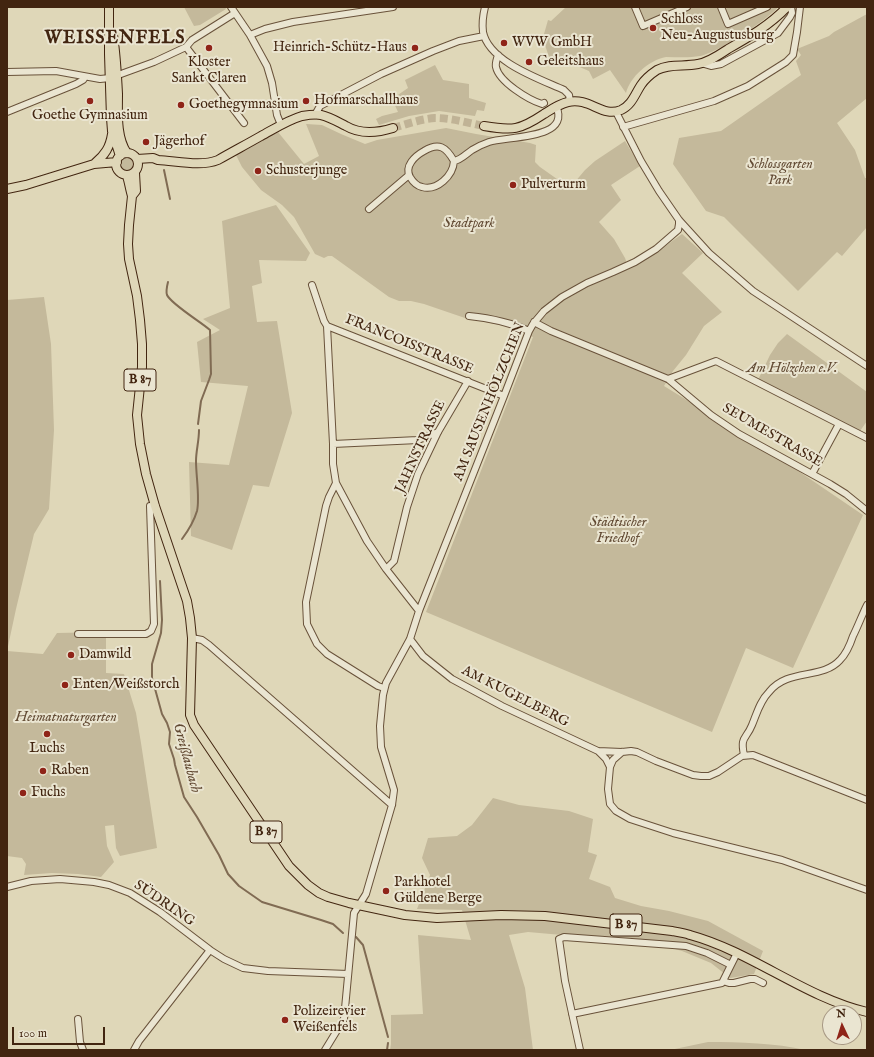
<!DOCTYPE html>
<html>
<head>
<meta charset="utf-8">
<style>
  body { margin:0 }
  #map { position:relative; width:874px; height:1057px; overflow:hidden; background:#dfd7b8; font-family:"IM FELL English",serif }
  canvas { display:block }
  .frame { position:absolute; inset:0; border:8px solid #422510; pointer-events:none }
  .north { position:absolute; left:822px; top:1005px; width:40px; height:40px; box-sizing:border-box; background:#eae5d1; border:1px solid #a79884; border-radius:50%; rotate:356deg; font-size:11px; font-weight:700; line-height:16px; text-align:center; color:#422510 }
  .north::after { content:''; display:block; margin:auto; width:14px; height:18px; background:#8f2418; clip-path:polygon(50% 0,100% 100%,50% 72%,0 100%) }
  .scale { position:absolute; left:12px; top:1027px; width:93px; height:18px; box-sizing:border-box; border:2px solid #422510; border-top:0; padding-left:5px; font-size:12px; line-height:14px; white-space:nowrap; color:#422510; -webkit-text-stroke:3px #eae5d1; paint-order:stroke }
</style>
</head>
<body>
<div id="map">
<canvas width="874" height="1057"></canvas>
<div class="frame"></div>
<div class="north">N</div>
<div class="scale">100 m</div>
</div>
<script>
const g = document.querySelector('canvas').getContext('2d');
g.lineJoin = 'round';
function paint(path, color) {
  g.fillStyle = color;
  g.fill(path, 'evenodd');
}
function trace(path, color, width, dash) {
  g.strokeStyle = color;
  g.lineWidth = width;
  g.lineCap = dash ? 'butt' : 'round';
  g.setLineDash(dash || []);
  g.stroke(path);
}
function drawText(font, color, halo, rows, align = 'center') {
  g.font = font + ' "IM FELL English",serif';
  g.lineWidth = 4;
  g.setLineDash([]);
  g.textBaseline = 'middle';
  g.strokeStyle = halo;
  g.fillStyle = color;
  for (const [text, x, y, turn = 0] of rows) {
    g.save();
    g.translate(x, y);
    g.rotate((+turn || 0) * Math.PI / 180);
    g.textAlign = isNaN(turn) ? turn : align;
    if (halo) g.strokeText(text, 0, 0);
    g.fillText(text, 0, 0);
    g.restore();
  }
}
paint(new Path2D(`
  M 184,7 L 225,7 L 226,9 L 200,25 L 194,26 Z
  M 566,7 L 778,7 C 769,19 715,54 700,56 C 689,58 677,57 666,57 C 649,60 630,77 626,93 L 610,70 L 593,79 L 589,71 L 556,57 L 549,57 L 545,45 L 544,34 L 548,20 L 551,21 Z
  M 867,14 L 867,98 L 837,123 L 855,150 L 865,178 L 867,178 L 867,227 L 842,256 L 837,252 L 798,291 L 724,217 L 706,211 L 673,164 L 679,138 L 721,131 L 801,75 L 796,61 L 801,55 L 797,49 L 829,36 L 834,32 Z
  M 435,65 L 443,80 L 469,84 L 469,98 L 486,103 L 484,111 L 477,110 L 475,116 L 439,111 L 409,116 L 379,125 L 376,119 L 382,116 L 398,112 L 392,99 L 408,88 L 405,80 Z
  M 306,124 L 322,125 L 341,134 L 365,144 L 377,140 L 446,128 L 476,134 L 530,143 L 536,145 L 535,162 L 540,167 L 557,179 L 574,183 L 585,170 L 595,161 L 625,141 L 640,166 L 611,185 L 621,200 L 599,222 L 614,239 L 625,258 L 629,269 L 657,252 L 682,234 L 703,253 L 682,273 L 722,312 L 704,326 L 686,355 L 673,371 L 664,386 L 766,449 L 863,515 L 793,668 L 746,648 L 712,732 L 426,612 L 533,337 L 505,326 L 465,318 L 424,304 L 411,301 L 399,301 L 389,297 L 332,256 L 328,256 L 324,258 L 315,254 L 294,217 L 282,205 L 261,190 L 242,167 L 236,155 L 278,132 L 304,164 L 319,156 Z
  M121 164a7 7 0 1 1 14 0a7 7 0 1 1-14 0Z
  M 276,205 L 310,253 L 306,261 L 259,260 L 262,283 L 252,286 L 257,322 L 277,321 L 292,413 L 269,487 L 253,485 L 232,550 L 191,536 L 189,462 L 229,465 L 248,386 L 201,382 L 197,342 L 220,330 L 203,319 L 230,308 L 222,221 Z
  M 44,297 L 51,344 L 54,430 L 49,509 L 34,534 L 16,609 L 7,651 L 43,654 L 57,633 L 106,632 L 106,673 L 124,674 L 136,713 L 141,743 L 157,848 L 120,856 L 116,848 L 114,825 L 105,826 L 107,846 L 114,862 L 101,877 L 78,874 L 52,873 L 24,875 L 26,864 L 22,858 L 7,856 L 7,300 Z
  M 787,334 L 867,392 L 867,421 L 860,431 L 758,380 L 770,355 L 778,343 Z
  M 493,798 L 519,805 L 569,811 L 593,819 L 588,852 L 597,855 L 589,879 L 610,887 L 615,898 L 641,906 L 669,911 L 708,921 L 763,951 L 754,974 L 730,978 L 711,963 L 682,951 L 653,943 L 528,932 L 509,935 L 525,988 L 533,1050 L 390,1050 L 391,1044 L 391,1015 L 423,1014 L 418,935 L 471,940 L 462,910 L 417,909 L 430,875 L 422,858 L 428,838 L 457,836 L 472,825 Z
  M 708,1042 C 740,1042 775,1043 806,1050 L 670,1050 Z`), '#c4b99b');
trace(new Path2D(`
  M 164,170 L 170,199
  M 168,282 C 167,286 166,292 167,295 C 171,304 201,322 210,330 L 211,374 L 209,380 L 201,401 L 198,424
  M 182,539 C 188,531 194,521 197,511 C 200,498 196,476 196,461 C 196,451 199,441 199,430
  M 160,581 L 162,620 L 161,633 L 152,664 L 152,678 L 162,714 L 167,723 L 170,732 L 169,744 L 174,759 L 175,765 L 184,797 L 197,817 L 219,855 L 228,874 L 239,886 L 262,902 L 321,920 L 333,924 L 343,933
  M 356,937 L 363,945 L 388,1037
  M 387,1050 L 388,1043`), '#806b53', 2);
trace(new Path2D(`
  M 393,128 C 407,124 421,119 435,118 C 452,118 468,123 484,126`), '#c0b396', 8, [8, 4]);
const minor = new Path2D(`
  M 231,7 L 250,35 L 267,66 L 272,83 L 277,115 L 281,125
  M 485,7 C 483,15 482,24 483,32 C 489,62 540,79 564,90 L 569,95 L 570,101
  M 635,7 L 643,26 L 687,7
  M 721,7 L 728,24 L 767,7
  M 250,35 L 265,29 L 293,22 L 393,7
  M 186,47 L 244,123
  M 498,55 C 497,59 495,63 496,67 C 499,82 529,100 542,104 L 544,103
  M 701,63 L 711,66 L 721,64 L 778,33 L 790,17 L 792,13 L 791,7
  M 7,72 L 56,71 L 100,79 L 110,78 L 154,62 L 186,47 L 192,40 L 235,13
  M 7,112 L 76,84 L 83,80 L 85,77
  M 616,112 L 641,161 L 659,191 L 679,220 L 709,253 L 753,291 L 867,366
  M 315,115 L 320,106 L 381,74 L 433,51 L 459,41 L 484,36
  M 623,127 L 714,101 L 748,86 L 786,62 L 793,55 L 797,32 L 800,7
  M 454,161 C 453,176 437,191 422,187 C 417,186 413,182 410,177 C 404,166 415,156 424,151 C 439,142 446,147 454,161 C 461,160 466,154 472,150 C 477,147 483,144 489,142 C 506,136 572,140 556,106
  M 369,209 L 409,175
  M 312,285 L 324,321 L 327,326 L 333,444 L 333,464 L 336,483 L 329,497 L 326,506 L 306,602 L 307,624 L 317,644 L 327,654 L 378,686 L 384,688
  M 469,316 C 489,318 510,322 529,331
  M 534,322 L 551,331 L 668,379 L 711,415 L 739,434 L 830,484 L 846,494 L 867,511
  M 327,326 L 504,396
  M 668,379 L 716,361 L 867,438
  M 333,444 L 418,440 L 438,432
  M 812,474 L 839,424
  M 336,483 L 367,541 L 386,569 L 419,611
  M 386,569 L 394,561 L 407,507 L 418,474 L 438,432 L 468,381
  M 78,634 L 146,634 L 151,631 L 154,624 L 150,506 L 155,506
  M 192,638 L 202,640 L 209,645 L 392,805
  M 410,639 L 423,656 L 452,679 L 502,706 L 598,751 L 622,752 L 631,751 L 637,752 L 656,761 L 693,775 L 701,776 L 709,776 L 718,772 L 742,756 L 753,755 L 867,800
  M 598,751 L 606,759 L 610,767 L 608,789 L 610,804 L 616,811 L 630,819 L 673,833 L 782,860 L 867,890
  M 744,755 C 740,736 746,740 752,725 C 757,713 760,701 769,692 C 788,668 822,680 840,660 C 847,653 850,645 853,636 C 858,626 862,615 867,605
  M 610,767 L 613,760 L 622,752
  M 7,887 L 31,881 L 60,879 L 94,882 L 109,885 L 130,893 L 160,912 L 210,950 L 224,959 L 243,968 L 268,971 L 348,974
  M 723,981 L 729,983 L 734,983 L 750,979 L 755,979 L 763,983
  M 572,1014 L 722,983 L 737,953
  M 78,1019 L 80,1042 L 83,1050
  M 134,1050 L 139,1041 L 210,950
  M 325,1050 L 344,1019 L 354,913 L 366,894 L 392,805 L 394,790 L 381,747 L 380,726 L 383,695 L 386,683 L 410,639 L 419,611 L 504,396 L 529,331 L 533,324 L 544,311 L 562,297 L 587,283 L 613,272 L 635,262 L 656,249 L 678,230 L 679,224 L 679,220
  M 580,1050 L 565,981 L 559,939 L 564,937 L 686,946 L 707,953 L 731,965`);
const major = new Path2D(`
  M 109,7 L 109,54 L 111,118 L 112,131 L 120,156
  M 113,35 C 116,55 117,74 118,94 C 118,113 116,137 127,153
  M 484,126 C 513,131 520,130 544,114 C 552,109 559,104 568,102 C 590,97 602,118 621,110 C 632,105 635,94 641,85 C 645,79 651,74 657,70 C 670,63 684,67 698,64 C 709,62 719,55 728,49 C 749,37 770,25 787,7
  M116 164a11 11 0 1 1 22 0a11 11 0 1 1-22 0Z
  M 137,159 L 153,158 L 158,160 C 177,161 201,167 218,160 C 232,152 247,144 261,136 C 274,129 288,120 302,116 C 308,115 315,114 321,115 C 330,117 338,122 346,126 C 361,135 377,133 393,128
  M 95,163 C 105,155 110,147 112,134
  M 135,173 L 136,191 L 132,196 L 129,225 L 128,244 L 129,259 L 137,296 L 140,320 L 142,344 L 142,367 L 137,415 L 140,444 L 146,474 L 155,506 L 187,601 L 190,618 L 192,638 L 190,715 L 194,725 L 289,866 L 308,885 L 319,893 L 328,897 L 349,903 L 405,915 L 437,918 L 501,915 L 545,916 L 672,931 C 678,932 685,933 690,935 C 752,952 804,997 867,1012
  M 127,176 C 129,182 130,190 132,196
  M 7,189 L 26,185 L 94,164 L 117,162`);
trace(minor, '#69523a', 8);
trace(major, '#422510', 10);
trace(minor, '#eae5d1', 6);
trace(major, '#dfd7b8', 8);
for (const [x, y, r, color] of [
  [653,28,4,"#8f2418"],
  [504,43,4,"#8f2418"],
  [209,48,4,"#8f2418"],
  [415,48,4,"#8f2418"],
  [529,62,4,"#8f2418"],
  [90,101,4,"#8f2418"],
  [306,101,4,"#8f2418"],
  [181,105,4,"#8f2418"],
  [146,142,4,"#8f2418"],
  [258,171,4,"#8f2418"],
  [513,185,4,"#8f2418"],
  [71,655,4,"#8f2418"],
  [65,685,4,"#8f2418"],
  [47,734,4,"#8f2418"],
  [43,771,4,"#8f2418"],
  [23,793,4,"#8f2418"],
  [386,891,4,"#8f2418"],
  [285,1020,4,"#8f2418"]
]) {
  const dot = new Path2D();
  dot.arc(x, y, r, 0, 2 * Math.PI);
  g.fillStyle = color;
  g.fill(dot);
  trace(dot, '#eae5d1', 1.5);
}
for (const [x, y, w] of [
  [140,380,32],
  [266,832,32],
  [626,925,32]
]) {
  const box = new Path2D();
  box.roundRect(x - w / 2, y - 11, w, 22, 3);
  g.fillStyle = '#eae5d1';
  g.fill(box);
  trace(box, '#422510', 1);
}
drawText('bold 13px', '#422510', null, [
  ["B 87",140,380],
  ["B 87",266,832],
  ["B 87",626,925]
]);
drawText('14px', '#422510', '#eae5d1', [
  ["Schloss",661,20],
  ["Neu-Augustusburg",661,36],
  ["WVW GmbH",512,43],
  ["Heinrich-Schütz-Haus",407,48,"right"],
  ["Geleitshaus",537,62],
  ["Kloster",209,63,"center"],
  ["Sankt Claren",209,79,"center"],
  ["Hofmarschallhaus",314,101],
  ["Goethegymnasium",189,105],
  ["Goethe Gymnasium",90,116,"center"],
  ["Jägerhof",154,142],
  ["Schusterjunge",266,171],
  ["Pulverturm",521,185],
  ["Damwild",79,655],
  ["Enten/Weißstorch",73,685],
  ["Luchs",47,749,"center"],
  ["Raben",51,771],
  ["Fuchs",31,793],
  ["Parkhotel",394,883],
  ["Güldene Berge",394,899],
  ["Polizeirevier",293,1012],
  ["Weißenfels",293,1028]
], 'left');
drawText('italic 14px', '#624a33', '#eae5d1', [
  ["Schlossgarten",780,165],
  ["Park",780,181],
  ["Stadtpark",469,224],
  ["Am Hölzchen e.V.",792,369],
  ["Städtischer",618,523],
  ["Friedhof",618,539],
  ["Heimatnaturgarten",66,718]
]);
drawText('14px', '#422510', '#eae5d1', [
  ["FRANCOISSTRASSE",409,345,22],
  ["AM SAUSENHÖLZCHEN",490,402,-68],
  ["SEUMESTRASSE",772,436,30],
  ["JAHNSTRASSE",421,447,-65],
  ["AM KUGELBERG",515,697,27],
  ["SÜDRING",164,904,34]
]);
drawText('italic 15px', '#614831', '#eae5d1', [
  ["Greißlaubach",186,758,75]
]);
g.letterSpacing = '1px';
drawText('bold 18px', '#422510', '#eae5d1', [
  ["WEISSENFELS",115,39]
]);
g.letterSpacing = '0px';
</script>
</body>
</html>
